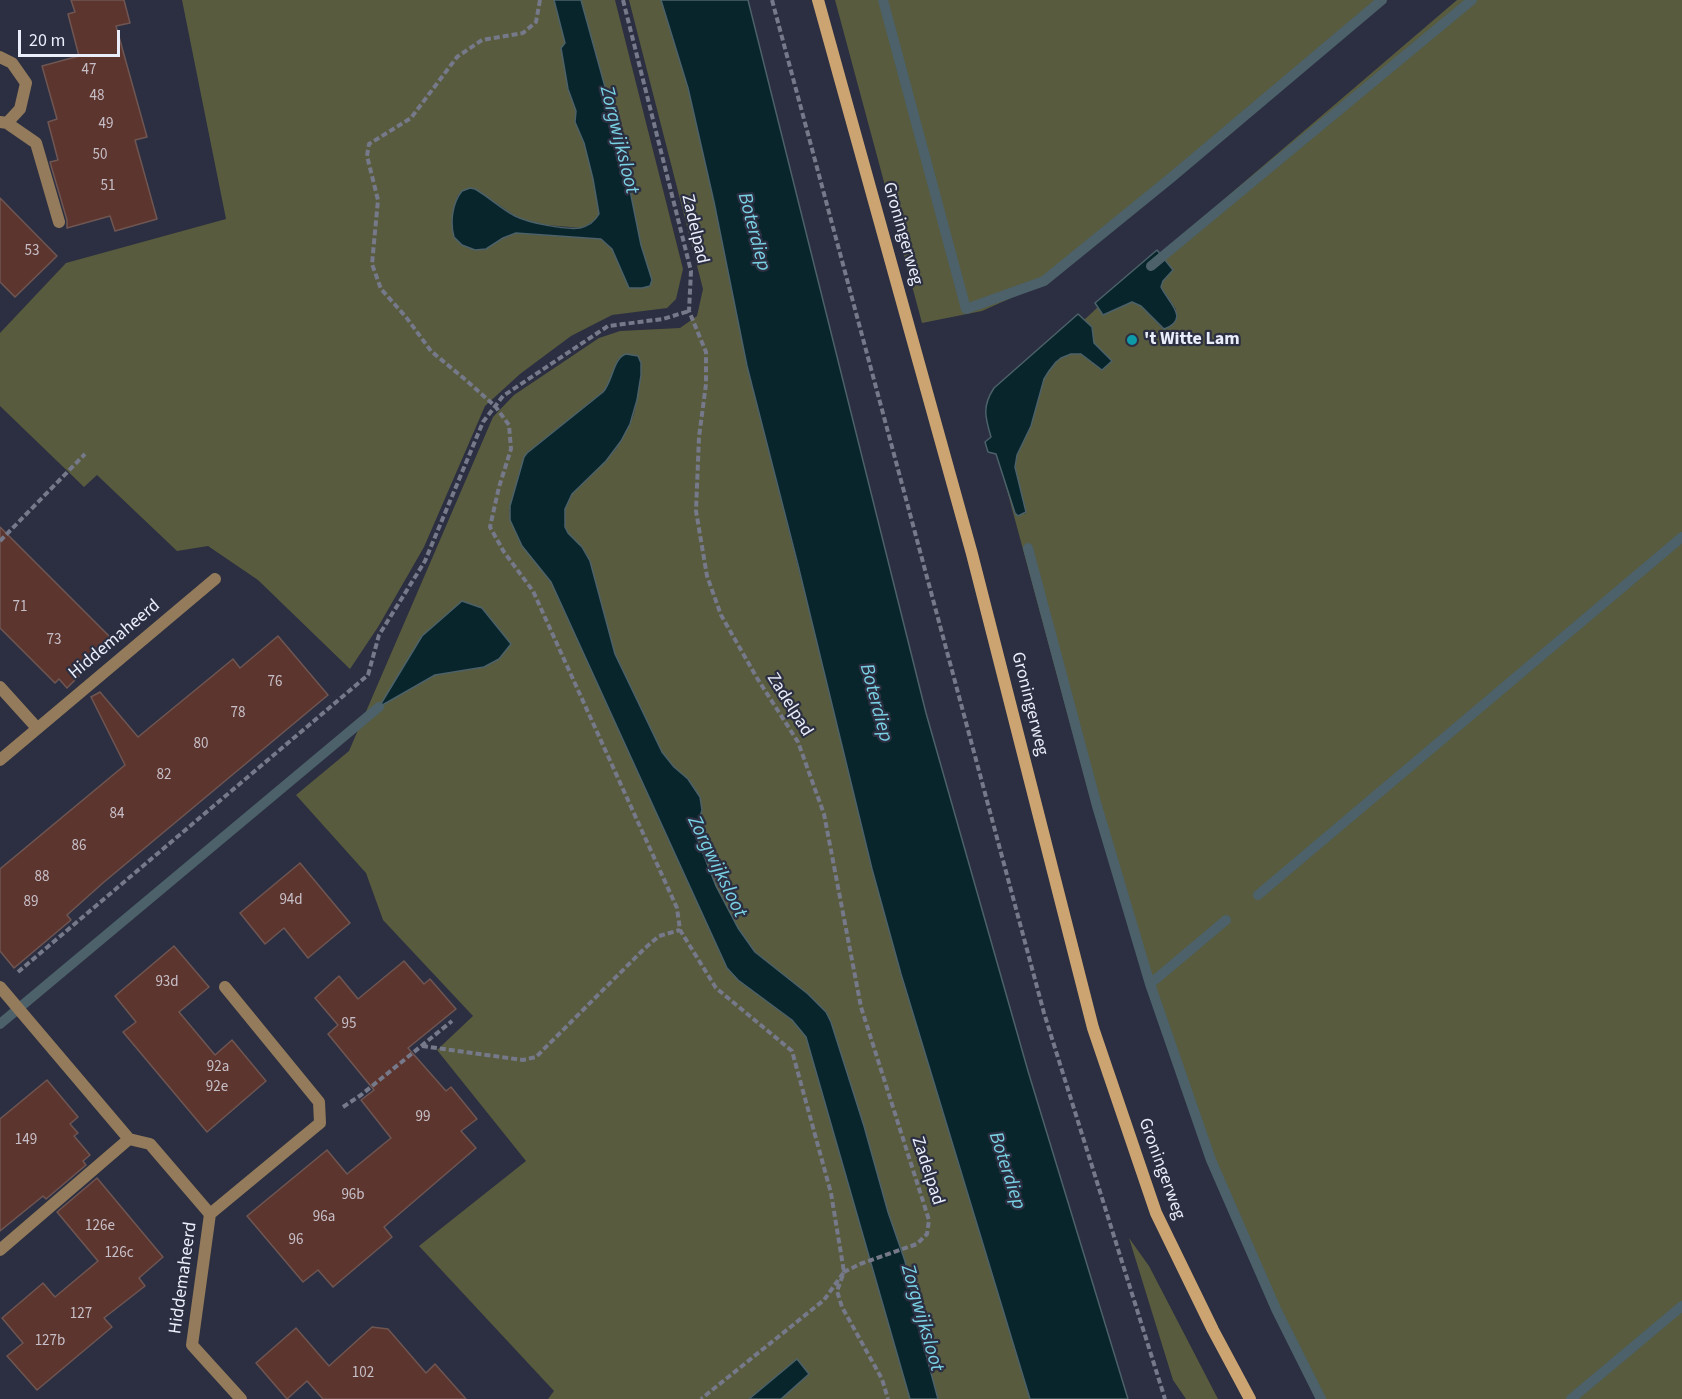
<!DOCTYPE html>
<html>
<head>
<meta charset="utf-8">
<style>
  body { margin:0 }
  #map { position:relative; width:1682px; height:1399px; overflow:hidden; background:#2b2f41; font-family:"Source Sans 3",sans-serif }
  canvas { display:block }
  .scale { position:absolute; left:18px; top:30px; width:102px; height:27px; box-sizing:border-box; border:3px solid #eaedfa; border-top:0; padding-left:8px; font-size:18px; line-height:21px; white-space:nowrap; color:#eaedfa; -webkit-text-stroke:4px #2b2f41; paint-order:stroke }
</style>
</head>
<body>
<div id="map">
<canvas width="1682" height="1399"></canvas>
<div class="scale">20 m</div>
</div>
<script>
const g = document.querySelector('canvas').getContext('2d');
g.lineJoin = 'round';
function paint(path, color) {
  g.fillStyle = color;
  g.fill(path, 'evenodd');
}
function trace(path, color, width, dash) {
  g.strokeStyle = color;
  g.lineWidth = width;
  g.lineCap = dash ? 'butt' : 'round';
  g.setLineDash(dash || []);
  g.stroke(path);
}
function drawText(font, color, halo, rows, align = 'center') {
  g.font = font + ' "Source Sans 3",sans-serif';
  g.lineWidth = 4.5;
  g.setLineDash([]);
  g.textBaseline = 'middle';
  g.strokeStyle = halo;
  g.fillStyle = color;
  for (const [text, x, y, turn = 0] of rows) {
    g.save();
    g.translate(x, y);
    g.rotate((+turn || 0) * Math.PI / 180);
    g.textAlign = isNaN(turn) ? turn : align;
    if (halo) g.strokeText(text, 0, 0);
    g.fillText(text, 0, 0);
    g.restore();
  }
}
paint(new Path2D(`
  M 182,0 L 554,0 L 565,43 L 566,73 L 568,89 L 576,111 L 575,122 L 584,143 L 593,179 L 599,214 L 595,220 L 582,228 L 546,225 L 522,219 L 514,215 L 475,189 L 470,188 L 458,195 L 453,211 L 462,245 L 471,249 L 486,249 L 503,238 L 516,233 L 601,239 L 612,249 L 630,288 L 642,288 L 650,286 L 648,269 L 641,245 L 620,141 L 581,0 L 615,0 L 683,269 L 676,299 L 667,308 L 612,315 L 571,336 L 520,374 L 485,406 L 424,547 L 378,627 L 350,669 L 258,580 L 208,546 L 177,551 L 97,475 L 84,487 L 0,406 L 0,333 L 66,263 L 226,219 Z
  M 629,0 L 661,0 L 688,88 L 714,202 L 747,366 L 901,974 L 1030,1399 L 938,1399 L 923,1343 L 905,1261 L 888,1212 L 864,1126 L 767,963 L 755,952 L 745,941 L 716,886 L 695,832 L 697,823 L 700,817 L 700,797 L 688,779 L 674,767 L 662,752 L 615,654 L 600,598 L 586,553 L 568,533 L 565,527 L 565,509 L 572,494 L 596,471 L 616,449 L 630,424 L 634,414 L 637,400 L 618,359 L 611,381 L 603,392 L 527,453 L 524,458 L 509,512 L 551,582 L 727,968 L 738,980 L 792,1020 L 806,1037 L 910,1399 L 781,1399 L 809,1374 L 797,1359 L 749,1399 L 548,1399 L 554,1391 L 419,1246 L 526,1161 L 437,1050 L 473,1016 L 383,920 L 366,873 L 296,795 L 349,751 L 493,417 L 514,395 L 599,338 L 620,331 L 680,328 L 697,316 L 703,289 ZM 483,608 L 484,667 L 435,675 L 380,706 Z
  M 835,0 L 1382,0 L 1049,281 L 982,311 L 922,323 Z
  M 1457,0 L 1682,0 L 1682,1399 L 1320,1399 L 1232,1205 L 1189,1099 L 1092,805 L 1004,479 L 1015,513 L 1025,514 L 1026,512 L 1015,467 L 1017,455 L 1031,426 L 1044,379 L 1049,371 L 1056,362 L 1061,358 L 1071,354 L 1081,354 L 1102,370 L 1111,360 L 1094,343 L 1092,328 L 1084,320 L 1098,307 L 1103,315 L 1132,302 L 1141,306 L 1161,327 L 1164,329 C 1174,326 1174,318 1176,309 L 1161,287 L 1163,281 L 1173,270 L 1160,254 Z
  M 1129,1238 L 1149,1266 L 1218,1399 L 1186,1399 L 1173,1380 Z`), '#585b3d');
const water = new Path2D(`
  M 554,0 L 581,0 L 620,141 L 641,245 L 652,280 L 650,286 L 642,288 L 629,288 L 612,249 L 601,239 L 516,233 L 503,238 L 486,249 L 475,250 L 462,245 L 454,237 C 450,223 452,203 462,191 L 470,188 L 475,189 C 489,197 500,208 515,216 C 529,223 565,230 580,228 C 589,226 595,221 599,214 L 593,179 L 584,143 L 575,122 L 576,111 L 568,89 L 561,48 L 565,43 Z
  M 661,0 L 748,0 L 926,713 L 1028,1071 L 1128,1399 L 1030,1399 L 901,974 L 872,869 L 798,565 L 747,366 L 714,202 L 688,88 Z
  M 1157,250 L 1173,270 L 1163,281 L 1161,287 C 1168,302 1191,319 1164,329 L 1141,306 L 1132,302 L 1103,315 L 1095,303 Z
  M 1078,314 L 1092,327 L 1094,343 L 1112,361 L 1102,370 L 1081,354 L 1071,354 L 1061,358 L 1056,362 L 1049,371 L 1044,379 L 1031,426 L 1017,455 L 1015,467 L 1026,512 L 1018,516 L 1015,513 L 996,454 L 988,452 L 985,442 L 991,437 C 985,417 982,406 994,388 Z
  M 626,354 L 638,356 L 641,363 L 641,375 L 637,400 L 630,424 L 621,441 L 606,461 L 572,494 L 565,509 L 565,527 L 568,533 L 582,547 L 590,561 L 615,654 L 662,752 L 674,767 L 688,779 L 700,797 L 702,810 L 695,833 L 716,886 L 738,928 L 755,952 L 808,994 L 826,1012 L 831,1022 L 864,1126 L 888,1212 L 905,1261 L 923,1343 L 938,1399 L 910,1399 L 806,1037 L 792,1020 L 738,980 L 727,968 L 551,582 L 522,546 L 510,520 L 510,506 L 524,457 L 527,453 L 603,392 C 613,381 613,358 626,354 Z
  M 462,601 L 482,608 L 511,644 L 499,659 L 484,667 L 435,675 L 379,707 L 422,636 Z
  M 797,1359 L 809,1374 L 781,1399 L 749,1399 Z`);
paint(water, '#08252b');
trace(water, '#4c6169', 1.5);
trace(new Path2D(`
  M 883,0 L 966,309 L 1044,281 L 1172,177 L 1382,0
  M 1151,266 L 1472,0
  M 1028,548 L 1097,806 L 1150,984
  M 1258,895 L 1682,537
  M 1226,920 L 1150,984 L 1211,1160 L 1276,1309 L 1321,1399
  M 0,1024 L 379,707
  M 1571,1399 L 1682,1306`), '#4c6169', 10);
const building = new Path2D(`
  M 71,0 L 124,0 L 130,23 L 116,26 L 147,137 L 135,140 L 157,219 L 115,231 L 110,216 L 67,228 L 67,220 L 50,162 L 58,160 L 48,122 L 57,119 L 42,66 L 79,56 L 68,14 L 75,12 Z
  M 0,198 L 57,256 L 15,297 L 0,282 Z
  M 0,527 L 114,641 L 67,688 L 59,679 L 55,683 L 0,628 Z
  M 278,636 L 328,695 L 104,882 L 67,915 L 71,920 L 14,968 L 0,951 L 0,869 L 125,765 L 91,697 L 100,692 L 138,737 L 233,659 L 240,668 Z
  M 300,863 L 350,923 L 308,958 L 284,928 L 265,944 L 240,913 Z
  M 174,946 L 209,987 L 179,1012 L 215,1055 L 232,1040 L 266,1081 L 207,1132 L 123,1032 L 136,1022 L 115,996 Z
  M 404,961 L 424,984 L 430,979 L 456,1009 L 408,1048 L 446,1091 L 451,1087 L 477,1119 L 461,1131 L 476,1148 L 384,1227 L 392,1237 L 333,1287 L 318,1270 L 303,1282 L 247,1216 L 327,1150 L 347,1174 L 391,1138 L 361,1100 L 374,1090 L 328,1034 L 338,1025 L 315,998 L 339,976 L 358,999 Z
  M 47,1080 L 78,1117 L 70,1124 L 78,1133 L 74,1136 L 90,1155 L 83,1161 L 86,1165 L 46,1199 L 43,1196 L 0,1231 L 0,1119 Z
  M 97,1178 L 163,1257 L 139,1278 L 145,1286 L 104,1318 L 112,1327 L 37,1390 L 7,1356 L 23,1343 L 2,1318 L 43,1283 L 55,1297 L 98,1261 L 57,1212 Z
  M 372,1327 L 388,1329 L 426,1373 L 435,1364 L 466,1399 L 323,1399 L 307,1381 L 287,1399 L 256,1363 L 296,1328 L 329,1366 Z`);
paint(building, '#5d352f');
trace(building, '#6f5652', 1.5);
trace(new Path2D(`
  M 540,0 L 536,22 L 523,33 L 482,40 L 457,57 L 411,118 L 369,144 L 367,156 L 378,200 L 372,264 L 381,289 L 406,317 L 431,351 L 467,381 L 495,406 L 509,425 L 511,449 L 499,487 L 490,527 L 504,552 L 533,591 L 677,908 L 680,930 L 716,988 L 792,1051 L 831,1193 L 844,1272 L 824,1300 L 701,1399
  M 623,0 L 691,271 L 689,311 L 706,352 L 706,384 L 699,437 L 696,511 L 707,576 L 721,615 L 757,678 L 798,742 L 824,814 L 861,1007 L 929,1220 L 927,1234 L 917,1244 L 860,1264 L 844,1272 L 837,1291 L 842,1307 L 882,1379 L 888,1399
  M 772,0 L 1044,1013 L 1165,1399
  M 0,541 L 85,454
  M 18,972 L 368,675 L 379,635 L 425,561 L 483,422 L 503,396 L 608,326 L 663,319 L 689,311
  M 422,1046 L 523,1060 L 536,1057 L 644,949 L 659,936 L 680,930
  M 343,1107 L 361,1095 L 452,1021`), '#757989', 4, [6, 3]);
trace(new Path2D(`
  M 0,57 L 12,63 L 26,83 L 20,109 L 7,123 L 0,122
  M 7,123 L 36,143 L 59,222
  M 0,687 L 37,728
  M 0,760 L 215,579
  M 0,987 L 129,1139 L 150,1144 L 210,1214 L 192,1345 L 241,1399
  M 210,1214 L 320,1123 L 319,1102 L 225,987
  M 0,1250 L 129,1139`), '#937b5b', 12);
trace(new Path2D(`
  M 818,0 L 972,554 L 1093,1028 L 1156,1213 L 1213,1330 L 1250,1399`), '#cba472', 12);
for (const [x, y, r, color] of [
  [1132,340,6,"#0f9aa8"]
]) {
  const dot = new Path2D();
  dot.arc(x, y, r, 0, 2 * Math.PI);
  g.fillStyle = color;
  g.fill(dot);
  trace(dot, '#2b2f41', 2);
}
drawText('15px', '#c7bfc7', null, [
  ["47",89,71],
  ["48",97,97],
  ["49",106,125],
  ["50",100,156],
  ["51",108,187],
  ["53",32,252],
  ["71",20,608],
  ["73",54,641],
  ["76",275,683],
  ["78",238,714],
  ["80",201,745],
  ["82",164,776],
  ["84",117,815],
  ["86",79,847],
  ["88",42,878],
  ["94d",291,901],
  ["89",31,903],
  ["93d",167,983],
  ["95",349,1025],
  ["92a",218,1068],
  ["92e",217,1088],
  ["99",423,1118],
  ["149",26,1141],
  ["96b",353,1196],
  ["96a",324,1218],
  ["126e",100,1227],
  ["96",296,1241],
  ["126c",119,1254],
  ["127",81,1315],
  ["127b",50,1342],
  ["102",363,1374]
]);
drawText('18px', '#eaedfa', '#2b2f41', [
  ["Zadelpad",694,229,77],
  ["Groningerweg",902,234,74],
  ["Hiddemaheerd",115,640,-40],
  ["Groningerweg",1029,704,76],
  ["Zadelpad",789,705,58],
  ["Groningerweg",1161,1169,70],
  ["Zadelpad",927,1171,72],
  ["Hiddemaheerd",184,1278,-82]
]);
drawText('bold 18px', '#eaedfa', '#2b2f41', [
  ["'t Witte Lam",1144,340]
], 'left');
drawText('italic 20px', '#79d1e4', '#2b2f41', [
  ["Zorgwijksloot",618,140,76],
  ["Boterdiep",753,232,75],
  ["Boterdiep",875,703,75],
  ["Zorgwijksloot",716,867,64],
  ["Boterdiep",1006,1171,72],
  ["Zorgwijksloot",921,1318,74]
]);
</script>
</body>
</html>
